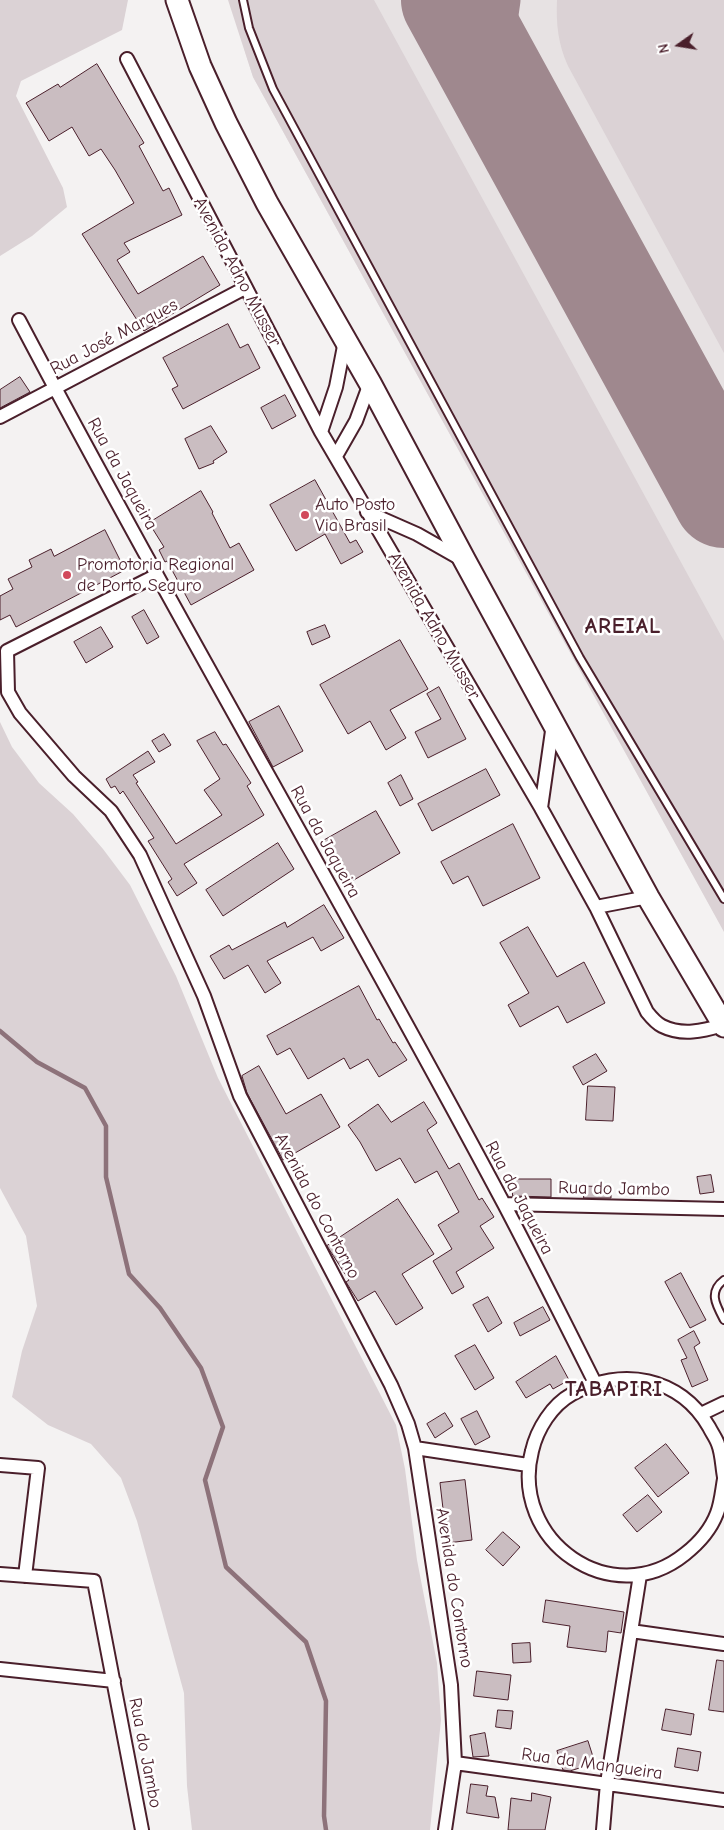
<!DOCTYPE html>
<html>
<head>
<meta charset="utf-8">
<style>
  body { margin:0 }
  #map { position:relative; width:724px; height:1830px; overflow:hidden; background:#f4f2f2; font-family:"Comic Neue",sans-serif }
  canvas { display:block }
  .north { position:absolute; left:654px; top:20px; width:50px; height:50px; -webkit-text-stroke:4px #fff; paint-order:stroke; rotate:257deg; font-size:14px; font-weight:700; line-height:20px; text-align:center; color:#4a1f2b }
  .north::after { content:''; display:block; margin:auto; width:18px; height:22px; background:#4a1f2b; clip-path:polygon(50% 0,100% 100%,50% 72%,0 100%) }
</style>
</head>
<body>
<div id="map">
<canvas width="724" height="1830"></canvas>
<div class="north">N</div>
</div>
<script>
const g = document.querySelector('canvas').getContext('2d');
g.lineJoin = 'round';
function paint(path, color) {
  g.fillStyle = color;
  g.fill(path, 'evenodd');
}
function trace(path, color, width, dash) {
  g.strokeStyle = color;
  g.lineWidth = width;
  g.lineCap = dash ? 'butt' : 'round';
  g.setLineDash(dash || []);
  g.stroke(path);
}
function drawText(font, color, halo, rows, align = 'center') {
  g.font = font + ' "Comic Neue",sans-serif';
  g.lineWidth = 5;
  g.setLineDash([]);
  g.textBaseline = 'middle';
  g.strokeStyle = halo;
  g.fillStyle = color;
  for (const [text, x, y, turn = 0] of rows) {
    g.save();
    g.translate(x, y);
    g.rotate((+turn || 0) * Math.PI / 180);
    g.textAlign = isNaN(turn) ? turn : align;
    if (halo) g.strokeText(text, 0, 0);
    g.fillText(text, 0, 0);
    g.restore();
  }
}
paint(new Path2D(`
  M 229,0 L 724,0 L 724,931 L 253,77 Z`), '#e7e2e3');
paint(new Path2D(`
  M 0,0 L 128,0 L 122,30 L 21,81 L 16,96 L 63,188 L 67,207 L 32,236 L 0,256 Z
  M 228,0 L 374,0 L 724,641 L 724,932 L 253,77 Z
  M 557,0 L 724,0 L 724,353 L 568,66 C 558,44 556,24 557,0 Z
  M 0,722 L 12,747 L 39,783 L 73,814 L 103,849 L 130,885 L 176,976 L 218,1078 L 396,1425 L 405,1469 L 417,1560 L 437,1663 L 441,1720 L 430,1830 L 192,1830 L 187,1786 L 184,1693 L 137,1521 L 121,1478 L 91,1444 L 48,1425 L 12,1397 L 22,1351 L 37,1306 L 26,1236 L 0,1188 Z`), '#dbd2d5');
trace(new Path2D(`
  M 0,1031 L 37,1062 L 85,1088 L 106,1126 L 106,1177 L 129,1274 L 160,1308 L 201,1368 L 223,1427 L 205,1480 L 226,1567 L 306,1642 L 326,1701 L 324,1816 L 326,1830`), '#8d727a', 4.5);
trace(new Path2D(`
  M 498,81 L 493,49 L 500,0`), '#9f888e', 41);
trace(new Path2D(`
  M 452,0 L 724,497`), '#9f888e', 102);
const building = new Path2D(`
  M 97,64 L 144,143 L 139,146 L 163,191 L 169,188 L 182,215 L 124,243 L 130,252 L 117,260 L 138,294 L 203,256 L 220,285 L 144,331 L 82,234 L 134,203 L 115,170 L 101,149 L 89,156 L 72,127 L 49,141 L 26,103 L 58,84 L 60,87 Z
  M 228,324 L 240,348 L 248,344 L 260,368 L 183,409 L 172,389 L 178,386 L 163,358 Z
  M 20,377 L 30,392 L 0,408 L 0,390 Z
  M 285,395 L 296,416 L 272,429 L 261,408 Z
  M 211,426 L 227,452 L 213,461 L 214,463 L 199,469 L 185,439 Z
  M 315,480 L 350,543 L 356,540 L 363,552 L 341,564 L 325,534 L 296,551 L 270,505 Z
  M 201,491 L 213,512 L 212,513 L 230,548 L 239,543 L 254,570 L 191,605 L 167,561 L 165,562 L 159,550 L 164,547 L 149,523 Z
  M 105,530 L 125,570 L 16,627 L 10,615 L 0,620 L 0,596 L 13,589 L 8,579 L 32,567 L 29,560 L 51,549 L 54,556 Z
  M 144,610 L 159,637 L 147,644 L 132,617 Z
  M 325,625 L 330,637 L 312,645 L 307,632 Z
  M 101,627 L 113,647 L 86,663 L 74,642 Z
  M 400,640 L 428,689 L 390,710 L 406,738 L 386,750 L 370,721 L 348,734 L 320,685 Z
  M 439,687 L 466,739 L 428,758 L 415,732 L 441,719 L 427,694 Z
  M 279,706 L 303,751 L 273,767 L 249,722 Z
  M 215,732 L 223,745 L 226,744 L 251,783 L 247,786 L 264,815 L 184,864 L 197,883 L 177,896 L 168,882 L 172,879 L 148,841 L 154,838 L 123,791 L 120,794 L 115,786 L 111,788 L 106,779 L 148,751 L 155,762 L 133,775 L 138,782 L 136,783 L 176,844 L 222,815 L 204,790 L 220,779 L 197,741 Z
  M 164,734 L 171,745 L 159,752 L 152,741 Z
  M 486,769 L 500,795 L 432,831 L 418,804 Z
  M 401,775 L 413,799 L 400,806 L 388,783 Z
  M 376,811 L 400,853 L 347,884 L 323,841 Z
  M 513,824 L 540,878 L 483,906 L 468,876 L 453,884 L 441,862 Z
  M 278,843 L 294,869 L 223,916 L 206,890 Z
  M 324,905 L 344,938 L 321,951 L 313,937 L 267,961 L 281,983 L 265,993 L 248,965 L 224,979 L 210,956 L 229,945 L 232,950 L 285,922 L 287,927 Z
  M 528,927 L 557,977 L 584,962 L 605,1003 L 567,1023 L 558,1006 L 520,1027 L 508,1005 L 529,993 L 500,943 Z
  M 359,986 L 377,1020 L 379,1019 L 393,1043 L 395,1042 L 407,1060 L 379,1077 L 368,1059 L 350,1069 L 344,1058 L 308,1079 L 290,1048 L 277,1055 L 267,1036 Z
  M 596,1054 L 607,1071 L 583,1085 L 573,1067 Z
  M 259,1066 L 286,1114 L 321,1094 L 340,1127 L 283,1160 L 247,1093 L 242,1076 Z
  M 588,1086 L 615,1087 L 613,1121 L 586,1120 Z
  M 424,1102 L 437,1123 L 427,1130 L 449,1169 L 459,1163 L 479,1200 L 482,1198 L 494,1217 L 480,1226 L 494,1248 L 456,1272 L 464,1287 L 452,1294 L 433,1261 L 452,1249 L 438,1225 L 459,1212 L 437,1171 L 415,1183 L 400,1158 L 376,1171 L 360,1142 L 348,1125 L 378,1104 L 391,1122 Z
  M 711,1175 L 714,1192 L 700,1194 L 697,1177 Z
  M 512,1179 L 551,1179 L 551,1197 L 513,1196 Z
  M 584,1186 L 611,1187 L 611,1198 L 584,1198 Z
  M 398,1199 L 434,1254 L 402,1274 L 423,1308 L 396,1325 L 375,1291 L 358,1301 L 346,1282 L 349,1280 L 327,1246 Z
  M 681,1273 L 706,1320 L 690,1328 L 665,1282 Z
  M 488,1297 L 502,1323 L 488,1332 L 473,1305 Z
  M 543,1307 L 550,1320 L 520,1336 L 514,1323 Z
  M 694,1331 L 700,1343 L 694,1347 L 708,1380 L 692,1387 L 681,1360 L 687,1358 L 678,1340 Z
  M 475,1345 L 494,1378 L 475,1390 L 455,1356 Z
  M 556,1356 L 569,1380 L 553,1389 L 550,1384 L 526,1398 L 516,1382 Z
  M 477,1411 L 490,1437 L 475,1445 L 461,1419 Z
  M 445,1413 L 453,1426 L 435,1438 L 427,1424 Z
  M 666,1444 L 689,1473 L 658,1497 L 635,1468 Z
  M 465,1480 L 472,1540 L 447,1543 L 440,1483 Z
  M 648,1495 L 662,1512 L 637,1532 L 623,1515 Z
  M 503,1532 L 520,1547 L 503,1566 L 486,1550 Z
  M 546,1600 L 624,1612 L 621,1633 L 608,1631 L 606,1652 L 567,1647 L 570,1626 L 543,1622 Z
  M 530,1643 L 531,1662 L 513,1663 L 512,1644 Z
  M 717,1660 L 724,1661 L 724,1712 L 709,1710 Z
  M 477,1671 L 511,1675 L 508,1700 L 474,1696 Z
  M 666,1709 L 694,1714 L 691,1735 L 662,1730 Z
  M 498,1710 L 513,1711 L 511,1729 L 496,1727 Z
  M 485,1733 L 489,1756 L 473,1757 L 470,1736 Z
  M 588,1741 L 595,1763 L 570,1771 L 563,1770 L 557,1751 Z
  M 678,1748 L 701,1752 L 698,1771 L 675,1767 Z
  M 471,1784 L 488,1786 L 486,1796 L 495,1797 L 499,1818 L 467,1813 Z
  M 532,1793 L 551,1797 L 545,1830 L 508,1830 L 511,1798 L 531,1801 Z`);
paint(building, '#cabdc1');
trace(building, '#4a1f2b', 1);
const service = new Path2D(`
  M 243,0 L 249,28 L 273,89 L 580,658 L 724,899
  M 724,1280 C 708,1292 716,1305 724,1320`);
const minor = new Path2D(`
  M 127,59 L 321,432 L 541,808 L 596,907 L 647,1012 C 651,1017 656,1023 662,1026 C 682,1036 703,1031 723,1025
  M 19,320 C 176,618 346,907 504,1204 C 535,1263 565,1323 595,1383
  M 0,417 L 245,288
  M 321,432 L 336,387 L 345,341
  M 336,456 L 356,421 L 370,383
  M 367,512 L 417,534 L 461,559
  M 7,651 L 8,692 L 20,713 L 74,776 L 111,811 L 140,855 L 204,996 L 240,1096 L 391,1385 L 408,1424 L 415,1448 L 451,1685 L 455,1763 L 445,1830
  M 7,651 L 157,575
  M 541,808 L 553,724
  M 596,907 L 648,897
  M 504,1204 L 724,1209
  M 701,1414 L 724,1403
  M 415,1448 L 528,1465
  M 0,1465 L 38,1468 L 25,1576
  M 724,1477 C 722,1467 722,1454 718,1444 C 716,1438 712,1433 709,1427 C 680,1377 621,1366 572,1394 C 552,1405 537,1429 532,1451 C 509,1541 612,1613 685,1554 C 699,1543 711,1529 717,1513 C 721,1503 722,1490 724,1479
  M 0,1574 L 94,1581 L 142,1830
  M 631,1631 L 724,1644
  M 0,1669 L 114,1681
  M 455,1763 L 724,1800
  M 603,1830 L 607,1783 L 640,1575`);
const primary = new Path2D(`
  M 177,0 L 200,66 L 226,123 L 267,203 L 370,383 L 465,561 L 648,897 L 724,1026`);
trace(service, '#4a1f2b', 10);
trace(minor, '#4a1f2b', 16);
trace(primary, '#4a1f2b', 25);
trace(service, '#fff', 6);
trace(minor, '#fff', 12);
trace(primary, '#fff', 21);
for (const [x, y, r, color] of [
  [305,515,5,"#d1495b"],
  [67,575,5,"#d1495b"]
]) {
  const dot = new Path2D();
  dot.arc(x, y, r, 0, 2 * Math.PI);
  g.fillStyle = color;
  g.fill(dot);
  trace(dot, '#fff', 2);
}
drawText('18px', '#4a1f2b', '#fff', [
  ["Avenida Adno Musser",237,272,62],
  ["Rua José Marques",114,337,-28],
  ["Rua da Jaqueira",122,474,61],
  ["Avenida Adno Musser",434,626,60],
  ["Rua da Jaqueira",325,842,61],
  ["Rua do Jambo",614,1189,1],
  ["Rua da Jaqueira",519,1198,62],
  ["Avenida do Contorno",317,1206,62],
  ["Avenida do Contorno",454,1588,81],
  ["Rua do Jambo",145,1753,79],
  ["Rua da Mangueira",592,1764,8]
]);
drawText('18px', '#4a1f2b', '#fff', [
  ["Auto Posto",315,505],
  ["Via Brasil",315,526],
  ["Promotoria Regional",77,565],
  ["de Porto Seguro",77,586]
], 'left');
g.letterSpacing = '1px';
drawText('bold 22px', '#4a1f2b', '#fff', [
  ["AREIAL",623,627],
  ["TABAPIRI",614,1390]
]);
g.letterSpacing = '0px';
</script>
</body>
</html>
